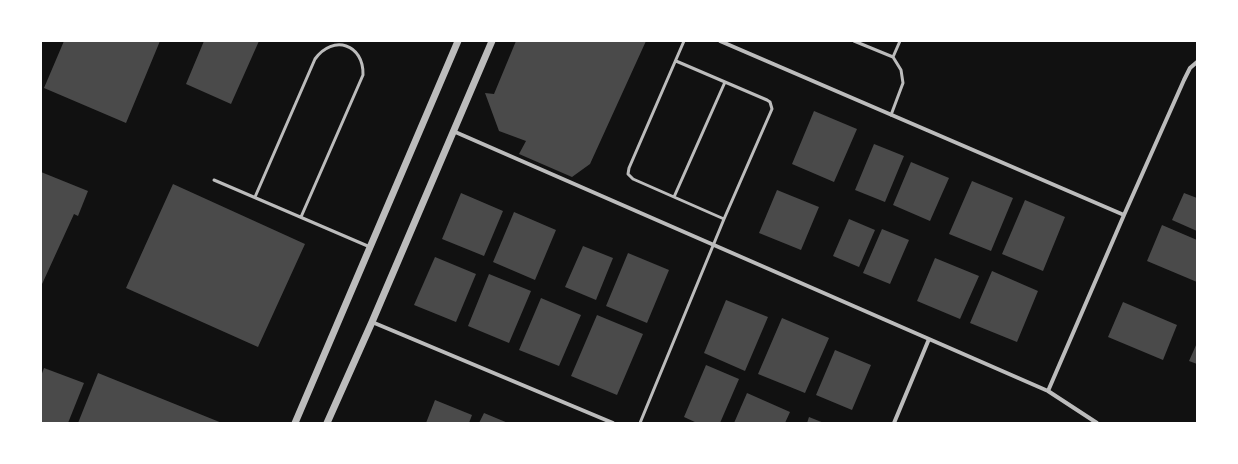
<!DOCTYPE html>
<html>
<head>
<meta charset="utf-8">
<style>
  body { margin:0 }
  #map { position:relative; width:1238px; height:464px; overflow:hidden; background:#111; font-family:Commissioner,sans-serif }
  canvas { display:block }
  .frame { position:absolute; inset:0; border:42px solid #fff; pointer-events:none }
</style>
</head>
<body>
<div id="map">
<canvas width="1238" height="464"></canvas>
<div class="frame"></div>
</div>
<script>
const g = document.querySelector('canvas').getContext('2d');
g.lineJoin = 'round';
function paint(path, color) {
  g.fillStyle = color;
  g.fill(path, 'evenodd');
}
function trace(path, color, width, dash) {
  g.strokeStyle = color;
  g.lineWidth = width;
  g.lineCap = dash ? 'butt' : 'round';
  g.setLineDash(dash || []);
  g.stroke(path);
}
paint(new Path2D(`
  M 64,41 L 160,41 L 126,123 L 44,88 Z
  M 204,41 L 259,41 L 231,104 L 186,84 Z
  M 516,41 L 646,41 L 590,164 L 572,177 L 519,154 L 526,141 L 499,131 L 485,93 L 494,94 Z
  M 814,111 L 857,129 L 834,182 L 792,164 Z
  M 874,144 L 904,156 L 885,202 L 855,190 Z
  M 911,162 L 949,178 L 930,221 L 893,205 Z
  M 41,172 L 88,191 L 78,216 L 74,214 L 43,282 L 41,286 Z
  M 972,181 L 1013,198 L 991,251 L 949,234 Z
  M 173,184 L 305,244 L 258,347 L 126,288 Z
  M 777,190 L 819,207 L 801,250 L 759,233 Z
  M 461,193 L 503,211 L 484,256 L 442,239 Z
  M 1184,193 L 1197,198 L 1197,231 L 1172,220 Z
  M 1025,200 L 1065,217 L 1043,271 L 1002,254 Z
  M 514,212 L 556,230 L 535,280 L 493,262 Z
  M 849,219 L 875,230 L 859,267 L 833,256 Z
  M 1162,225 L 1197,240 L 1197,282 L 1147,261 Z
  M 882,229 L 909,240 L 890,284 L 863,273 Z
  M 583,246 L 613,258 L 596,300 L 565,287 Z
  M 628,253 L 669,270 L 647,323 L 606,306 Z
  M 435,257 L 476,274 L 456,322 L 414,305 Z
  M 935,258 L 979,276 L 960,319 L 917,301 Z
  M 992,271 L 1038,291 L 1017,342 L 970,323 Z
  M 489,274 L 531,291 L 509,343 L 468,326 Z
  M 541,298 L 581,315 L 559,366 L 519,350 Z
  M 726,300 L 768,317 L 745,371 L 704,353 Z
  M 1123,302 L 1177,325 L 1163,360 L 1108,337 Z
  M 597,315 L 643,334 L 617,395 L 571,376 Z
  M 782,318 L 829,338 L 805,393 L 758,374 Z
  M 1197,343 L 1197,364 L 1189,361 Z
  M 835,350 L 871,365 L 852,410 L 816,395 Z
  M 706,365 L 739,379 L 720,423 L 697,423 L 684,417 Z
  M 44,368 L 84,383 L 68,423 L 41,423 L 41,376 Z
  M 98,373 L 222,423 L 78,423 Z
  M 747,393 L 790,412 L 785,423 L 734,423 Z
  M 435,400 L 472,415 L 469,423 L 426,423 Z
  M 484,413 L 508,423 L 479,423 Z
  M 809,417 L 824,423 L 807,423 Z`), '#4a4a4a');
trace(new Path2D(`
  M 684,41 L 629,168 L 628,174 L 633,179 L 724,219
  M 854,41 L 893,57
  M 891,115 L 903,83 L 901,70 L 893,57 L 900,41
  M 214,180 L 370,247
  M 255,197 L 315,59 C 333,34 364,44 363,75 L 301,217
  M 674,197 L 725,82
  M 640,423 L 724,219 L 772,109 L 770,102 L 767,100 L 676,61`), '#bcbcbc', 3);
trace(new Path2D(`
  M 720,41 L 1124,215
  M 453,131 L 1048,391 L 1097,423
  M 372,322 L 613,423
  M 1048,391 L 1124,215 L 1184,80 L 1190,68 L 1197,62
  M 894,423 L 929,339`), '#bcbcbc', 4);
trace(new Path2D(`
  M 295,423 L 458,41
  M 327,423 L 372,322 L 492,41`), '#bcbcbc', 7);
</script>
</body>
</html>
